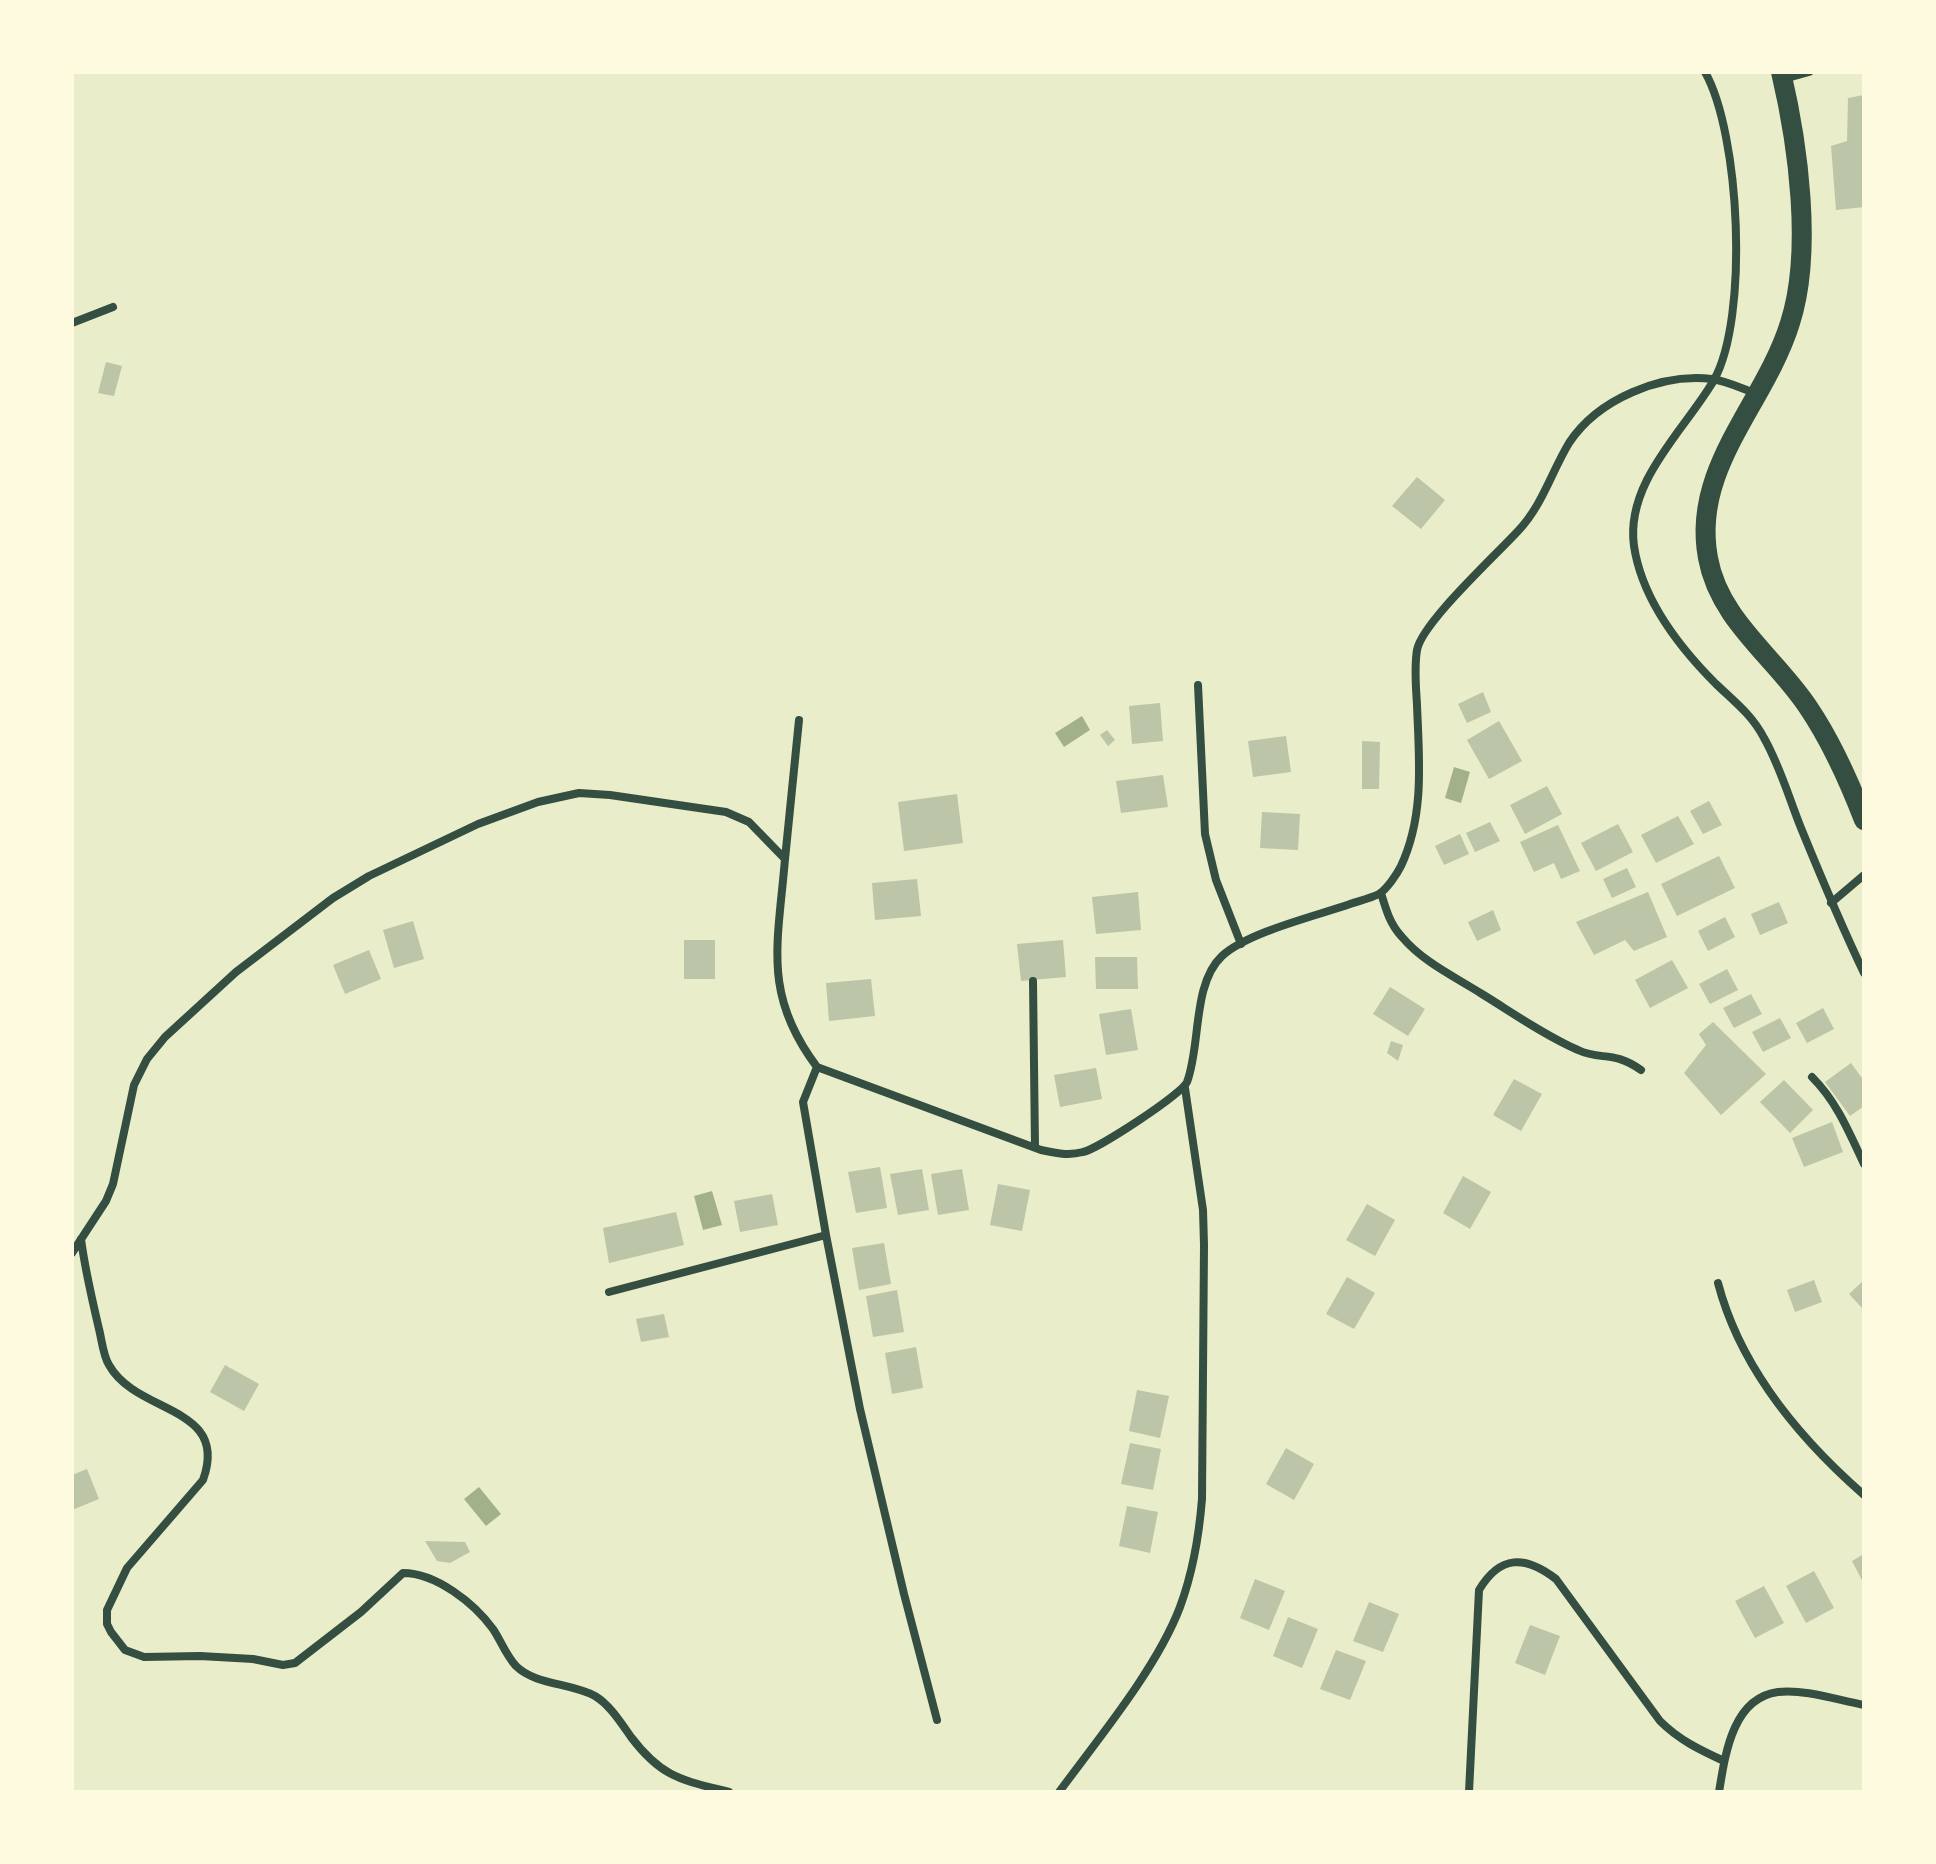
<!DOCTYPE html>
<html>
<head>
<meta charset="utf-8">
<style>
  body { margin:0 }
  #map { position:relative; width:1936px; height:1864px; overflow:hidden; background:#e9edc9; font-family:"Titillium Web",sans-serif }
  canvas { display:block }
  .frame { position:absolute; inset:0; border:74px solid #fefae0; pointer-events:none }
</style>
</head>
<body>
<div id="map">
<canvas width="1936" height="1864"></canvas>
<div class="frame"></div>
</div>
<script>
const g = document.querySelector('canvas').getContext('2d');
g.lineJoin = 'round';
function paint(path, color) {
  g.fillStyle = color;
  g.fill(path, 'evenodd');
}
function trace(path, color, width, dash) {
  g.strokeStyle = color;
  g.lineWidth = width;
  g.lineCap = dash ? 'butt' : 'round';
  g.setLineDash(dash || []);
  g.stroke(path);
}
paint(new Path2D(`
  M 1082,716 L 1090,730 L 1064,747 L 1055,733 Z
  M 1454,767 L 1470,772 L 1461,803 L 1445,798 Z
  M 712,1191 L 722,1225 L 703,1230 L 694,1196 Z
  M 479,1487 L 501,1514 L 486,1526 L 464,1499 Z`), '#a3b18a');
paint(new Path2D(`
  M 1864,95 L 1864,207 L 1836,210 L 1831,146 L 1847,141 L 1848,98 Z
  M 106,362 L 122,366 L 114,396 L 98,393 Z
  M 1417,477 L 1445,500 L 1421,529 L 1392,506 Z
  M 1483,692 L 1491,712 L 1467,723 L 1458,704 Z
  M 1160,703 L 1163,741 L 1132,744 L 1129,706 Z
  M 1499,721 L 1522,761 L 1489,779 L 1467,740 Z
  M 1107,730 L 1115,740 L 1108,746 L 1100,735 Z
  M 1286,736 L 1291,772 L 1253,777 L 1248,741 Z
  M 1362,741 L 1380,742 L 1379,789 L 1362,789 Z
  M 1163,775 L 1168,807 L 1121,813 L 1116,781 Z
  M 1547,786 L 1562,814 L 1525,834 L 1510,805 Z
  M 957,794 L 963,843 L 904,851 L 898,802 Z
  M 1709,801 L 1722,825 L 1703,834 L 1690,811 Z
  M 1262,812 L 1300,814 L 1298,850 L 1260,848 Z
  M 1678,816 L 1694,844 L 1656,863 L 1641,835 Z
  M 1490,822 L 1500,841 L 1475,852 L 1466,833 Z
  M 1618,824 L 1633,852 L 1596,871 L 1581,843 Z
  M 1558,825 L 1580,871 L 1561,879 L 1554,863 L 1534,872 L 1520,842 Z
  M 1460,834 L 1469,854 L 1444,865 L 1435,846 Z
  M 1719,856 L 1735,888 L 1677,916 L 1661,884 Z
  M 1627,868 L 1636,887 L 1612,898 L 1603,879 Z
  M 917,879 L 921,916 L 875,920 L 872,883 Z
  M 1138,892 L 1141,930 L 1096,934 L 1092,897 Z
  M 1648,892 L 1667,937 L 1634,951 L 1625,940 L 1594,955 L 1576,922 Z
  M 1779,902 L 1788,923 L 1760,935 L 1751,914 Z
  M 1493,910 L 1501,930 L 1477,941 L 1468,922 Z
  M 1725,917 L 1735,937 L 1708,951 L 1698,931 Z
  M 413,921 L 424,959 L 394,968 L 383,930 Z
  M 684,940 L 715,940 L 715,979 L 684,979 Z
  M 1063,940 L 1066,977 L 1021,981 L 1017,944 Z
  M 369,950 L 381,979 L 345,994 L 333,965 Z
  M 1095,957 L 1137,957 L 1138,989 L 1096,989 Z
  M 1672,960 L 1688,988 L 1650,1008 L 1635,980 Z
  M 1727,969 L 1738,990 L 1710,1004 L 1699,984 Z
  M 871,979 L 875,1016 L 829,1021 L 826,983 Z
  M 1390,987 L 1425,1009 L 1408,1036 L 1373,1014 Z
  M 1751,994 L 1762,1014 L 1734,1028 L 1723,1008 Z
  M 1823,1008 L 1834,1029 L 1807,1043 L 1796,1023 Z
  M 1131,1009 L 1138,1050 L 1106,1055 L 1099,1014 Z
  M 1780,1018 L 1791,1038 L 1763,1052 L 1752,1032 Z
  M 1713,1022 L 1766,1074 L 1721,1115 L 1684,1073 L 1706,1045 L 1699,1034 Z
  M 1391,1041 L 1403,1045 L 1398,1061 L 1387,1053 Z
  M 1851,1063 L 1864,1081 L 1864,1106 L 1850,1116 L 1825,1082 Z
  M 1096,1068 L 1102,1099 L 1060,1107 L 1054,1075 Z
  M 1514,1079 L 1542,1094 L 1521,1131 L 1493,1115 Z
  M 1784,1080 L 1813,1110 L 1790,1133 L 1760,1102 Z
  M 1832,1122 L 1843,1152 L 1804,1167 L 1792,1138 Z
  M 880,1167 L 887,1208 L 856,1213 L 848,1172 Z
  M 922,1169 L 929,1210 L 898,1215 L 890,1174 Z
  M 962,1169 L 969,1210 L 938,1215 L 931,1174 Z
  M 1463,1176 L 1491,1192 L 1470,1229 L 1443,1213 Z
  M 998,1184 L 1030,1190 L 1022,1231 L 990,1225 Z
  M 772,1194 L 778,1225 L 740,1232 L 734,1201 Z
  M 1367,1204 L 1395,1220 L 1375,1256 L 1346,1240 Z
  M 676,1212 L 684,1245 L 609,1263 L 603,1228 Z
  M 884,1243 L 891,1284 L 859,1290 L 852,1248 Z
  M 1347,1277 L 1375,1293 L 1354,1329 L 1326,1314 Z
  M 1814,1280 L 1822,1302 L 1795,1312 L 1787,1290 Z
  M 1864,1280 L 1864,1310 L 1849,1294 Z
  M 897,1290 L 904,1332 L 873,1337 L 866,1296 Z
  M 664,1314 L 669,1337 L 641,1342 L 636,1319 Z
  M 916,1347 L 923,1388 L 892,1394 L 885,1353 Z
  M 225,1365 L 259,1384 L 244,1411 L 210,1392 Z
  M 1137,1390 L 1169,1396 L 1160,1438 L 1129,1431 Z
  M 1130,1443 L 1161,1449 L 1153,1490 L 1121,1484 Z
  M 1286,1448 L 1314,1464 L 1294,1500 L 1266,1484 Z
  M 87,1469 L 99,1499 L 72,1510 L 72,1475 Z
  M 1127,1506 L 1158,1512 L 1150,1553 L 1119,1546 Z
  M 425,1541 L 465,1542 L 470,1552 L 450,1563 L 437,1561 Z
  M 1864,1554 L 1864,1584 L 1852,1561 Z
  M 1814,1571 L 1834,1608 L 1806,1623 L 1786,1586 Z
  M 1255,1579 L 1285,1591 L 1269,1630 L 1240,1618 Z
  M 1764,1586 L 1784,1623 L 1755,1638 L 1735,1601 Z
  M 1369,1602 L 1399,1614 L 1383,1652 L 1353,1641 Z
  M 1288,1617 L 1318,1629 L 1302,1668 L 1273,1656 Z
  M 1530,1625 L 1560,1636 L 1545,1675 L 1515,1663 Z
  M 1336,1650 L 1366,1661 L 1350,1700 L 1320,1689 Z`), '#bcc5a7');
trace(new Path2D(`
  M 1705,72 C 1740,134 1749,317 1714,380 C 1685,430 1625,482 1634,546 C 1642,600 1679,647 1716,684 C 1735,702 1752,715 1764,738 C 1780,766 1789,798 1801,828 C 1821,877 1841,925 1864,973
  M 1784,79 L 1809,72
  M 72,323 L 113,307
  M 1198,685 L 1205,834 L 1216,880 L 1241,944
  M 785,859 L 799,720
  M 1381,893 C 1386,910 1390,924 1402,937 C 1423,962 1455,977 1482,994 C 1513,1013 1544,1035 1578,1050 C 1601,1061 1613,1050 1641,1070
  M 1831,903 L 1864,875
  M 1033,981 L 1035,1147
  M 817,1067 L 803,1102 L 826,1235 L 860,1409 L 904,1594 L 937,1720
  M 1812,1077 C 1837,1102 1849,1132 1864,1164
  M 81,1239 C 85,1270 92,1299 99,1329 C 102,1341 103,1355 109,1365 C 137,1415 230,1405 203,1480 L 127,1568 L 107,1610 L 107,1624 L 111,1632 L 125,1650 L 144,1657 L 200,1656 L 253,1659 L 283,1665 L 295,1663 L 361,1612 L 403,1573 C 436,1573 474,1603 493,1629 C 501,1641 506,1655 516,1666 C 535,1685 571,1683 595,1696 C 610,1705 621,1723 631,1737 C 662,1778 682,1780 729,1792
  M 72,1253 L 106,1201 L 113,1184 L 134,1085 L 147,1059 L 165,1037 L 236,972 L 333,898 L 369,876 L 478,824 L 538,802 L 579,793 L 610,795 L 726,812 L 749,822 L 785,859 C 778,944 762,994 817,1067 L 1041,1150 C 1055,1153 1068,1156 1083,1152 C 1098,1149 1182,1094 1187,1082 C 1201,1046 1192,984 1222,956 C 1248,932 1316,916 1350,904 C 1359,901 1371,898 1379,894 C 1387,889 1397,874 1401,866 C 1425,815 1419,758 1417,705 C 1416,687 1414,668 1417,650 C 1422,623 1495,556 1518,531 C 1542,506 1551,473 1569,443 C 1598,399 1661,373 1712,379 C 1727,381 1743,389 1757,394
  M 1718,1283 C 1740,1367 1800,1439 1864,1495
  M 609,1292 L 826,1235
  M 1059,1792 C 1098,1739 1157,1668 1180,1607 C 1193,1572 1199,1536 1202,1499 L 1204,1245 L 1203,1210 L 1185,1088
  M 1469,1792 L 1479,1590 C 1500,1555 1525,1555 1556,1579 L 1660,1721 C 1679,1740 1700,1750 1724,1761
  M 1719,1792 C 1725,1756 1732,1698 1778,1692 C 1805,1689 1837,1700 1864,1705`), '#344e41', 8);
trace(new Path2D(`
  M 1781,72 C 1798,144 1813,252 1790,323 C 1765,404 1691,468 1708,558 C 1719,620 1775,657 1808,707 C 1831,741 1849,781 1864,820`), '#344e41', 20);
</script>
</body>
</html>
